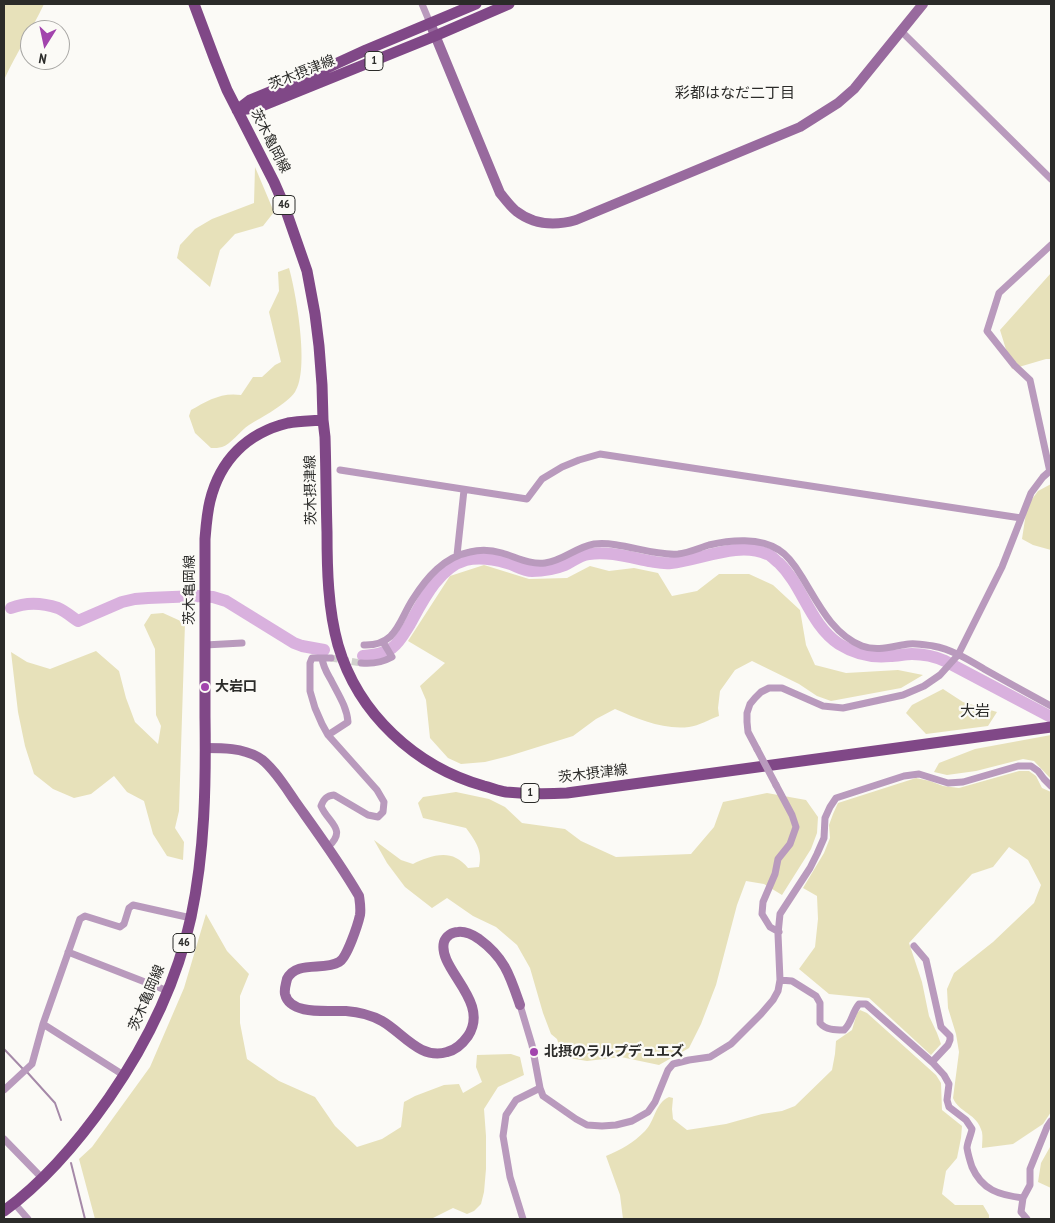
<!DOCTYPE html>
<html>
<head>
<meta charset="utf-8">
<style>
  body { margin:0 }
  #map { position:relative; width:1055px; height:1223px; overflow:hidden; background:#fbfaf6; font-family:"PT Sans Narrow",sans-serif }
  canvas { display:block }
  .frame { position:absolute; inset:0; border:5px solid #2b2b29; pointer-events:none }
  .north { position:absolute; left:20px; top:20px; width:50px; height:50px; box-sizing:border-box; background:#fbfaf6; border:1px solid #a8a7a4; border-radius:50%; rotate:190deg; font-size:14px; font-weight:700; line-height:20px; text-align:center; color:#2b2b29 }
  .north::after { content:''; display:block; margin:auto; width:18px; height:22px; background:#a244ad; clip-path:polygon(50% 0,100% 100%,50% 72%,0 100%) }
</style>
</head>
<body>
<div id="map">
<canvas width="1055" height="1223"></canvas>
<div class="frame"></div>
<div class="north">N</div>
</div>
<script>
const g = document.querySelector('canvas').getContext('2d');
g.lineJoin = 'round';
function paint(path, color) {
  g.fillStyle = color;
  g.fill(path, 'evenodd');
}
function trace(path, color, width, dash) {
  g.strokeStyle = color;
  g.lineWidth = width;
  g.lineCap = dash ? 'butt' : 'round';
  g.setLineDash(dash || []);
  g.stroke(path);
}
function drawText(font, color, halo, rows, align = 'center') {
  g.font = font + ' "PT Sans Narrow","Noto Sans JP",sans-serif';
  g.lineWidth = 4.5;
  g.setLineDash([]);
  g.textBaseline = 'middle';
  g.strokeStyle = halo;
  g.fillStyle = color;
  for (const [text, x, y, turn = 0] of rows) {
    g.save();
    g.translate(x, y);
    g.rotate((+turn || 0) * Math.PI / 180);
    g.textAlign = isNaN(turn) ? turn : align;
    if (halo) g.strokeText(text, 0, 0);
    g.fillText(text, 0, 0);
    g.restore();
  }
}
paint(new Path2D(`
  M 4,4 L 44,4 C 32,30 16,53 4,80 Z
  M 255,167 L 274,212 L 263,226 L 235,234 L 220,250 L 210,287 L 177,258 L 180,245 L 195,229 L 212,219 L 254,203 Z
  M 289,268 C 296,293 310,370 295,392 C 287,404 262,417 249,425 C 241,430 230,445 222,447 C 219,448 215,448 211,448 L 195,433 L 189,416 L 191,410 C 207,401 221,392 241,395 L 253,377 L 262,377 L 275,365 L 281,362 L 269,312 L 279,291 L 278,272 Z
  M 1051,273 L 1051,359 L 1046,359 L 1012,369 L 1000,330 Z
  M 1051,484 L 1051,556 L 1051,550 L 1033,545 L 1022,539 L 1027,506 L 1038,491 Z
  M 484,565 L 529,579 L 567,578 L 590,566 L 609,571 L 634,568 L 658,573 L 672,596 L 697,591 L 719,574 L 749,574 L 773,585 L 800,610 L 806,645 L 815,665 L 846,673 L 898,670 L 923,675 L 901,688 L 831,701 L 817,696 L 799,684 L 752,661 L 735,670 L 720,691 L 718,708 L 719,716 C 710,719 699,726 689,727 C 663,730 638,719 615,709 L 596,719 L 573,736 L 509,756 L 485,762 L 461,764 L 448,758 L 430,738 L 426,700 L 420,686 L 445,663 L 408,641 L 450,576 Z
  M 163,613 L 185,623 L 179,811 L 175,828 L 184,842 L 183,860 L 167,856 L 153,834 L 144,801 L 127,792 L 114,776 L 91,794 L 74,798 L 53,789 L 34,774 L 25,746 L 18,712 L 11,652 L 27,662 L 50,669 L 96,651 L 119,671 L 126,698 L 135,722 L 158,744 L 161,726 L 156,715 L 155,649 L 144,625 L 151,614 Z
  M 943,689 L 963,702 L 997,712 L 988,726 L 926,734 L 906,713 L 912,705 Z
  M 1051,735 L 1051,779 L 1034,761 L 1023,759 L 976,771 L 947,775 L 934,772 L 939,763 L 975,749 Z
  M 1019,771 L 1029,771 L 1036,776 L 1042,788 L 1051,792 L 1051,1112 L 1043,1124 L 1013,1144 L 982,1148 C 982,1143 983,1137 982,1132 C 977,1113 959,1113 953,1098 L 959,1052 L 956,1034 L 948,1008 L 947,989 L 954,973 L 993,942 L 1034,903 L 1041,885 L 1028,860 L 1009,847 L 993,867 L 972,874 L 909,943 L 922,982 L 929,1016 L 937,1033 L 941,1044 L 931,1055 L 869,998 L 829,994 L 799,969 L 815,947 L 818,919 L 817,896 L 803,888 L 824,853 L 830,838 L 829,825 L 833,814 L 838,803 L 916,778 L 930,781 L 943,786 L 959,788 Z
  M 456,792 L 489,799 L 505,807 L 522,823 L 565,829 L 581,841 L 616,857 L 691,854 L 714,827 L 723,802 L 767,793 L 806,800 L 818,817 L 817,833 L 811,849 L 782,895 L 764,884 L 746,881 L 737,905 L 716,985 L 701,1024 L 689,1048 L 659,1065 L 621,1057 L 587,1061 L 563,1057 L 557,1039 L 551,1034 L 543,1013 L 530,968 L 517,945 L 496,927 L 473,916 L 447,898 L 432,908 L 405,887 L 387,863 L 374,840 L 401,860 L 413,864 C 425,858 443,851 456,858 C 460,860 465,864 468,868 L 479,867 C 483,851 475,840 466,828 L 423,818 L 418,803 L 423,797 Z
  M 206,914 L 227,951 L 249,974 L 240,996 L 240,1023 L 247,1059 L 279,1081 L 315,1097 L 335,1126 L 357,1147 L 382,1139 L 401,1127 L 404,1102 L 415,1096 L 444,1085 L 459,1084 L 463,1093 L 482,1082 L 476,1067 L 477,1055 L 511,1054 L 520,1057 L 524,1075 L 498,1087 L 484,1109 L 486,1136 L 486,1169 L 484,1192 L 481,1204 L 474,1211 L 467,1214 L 453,1208 L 431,1219 L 95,1219 L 79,1159 L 92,1147 L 150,1067 L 184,988 Z
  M 860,1010 L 867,1013 L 936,1075 L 941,1083 L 942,1110 L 962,1126 L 961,1138 L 957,1158 L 946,1171 L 942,1194 L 955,1205 L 983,1205 L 989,1215 L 989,1219 L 623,1219 L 620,1195 L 606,1156 C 622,1149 632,1144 645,1131 C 655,1121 655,1103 669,1097 L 673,1098 L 672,1109 L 673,1119 L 687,1130 L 726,1124 L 762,1114 L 782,1111 L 795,1106 L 832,1070 L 835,1054 L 836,1041 L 852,1030 L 857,1013 Z
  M 1050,1147 L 1051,1148 L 1051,1188 L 1038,1182 L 1041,1163 Z`), '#e7e1ba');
trace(new Path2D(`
  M 4,1049 L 23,1069
  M 27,1072 L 55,1103 L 61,1120
  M 71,1163 L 85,1219`), '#a589a8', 2);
trace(new Path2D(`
  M 11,608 C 26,602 43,603 58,608 C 65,611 72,617 78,621 L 122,602 L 135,599 L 148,598 L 197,596 L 213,597 L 226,601 L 294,643 L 302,646 L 324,650
  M 363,656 C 373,655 384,654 392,648 C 400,642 405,632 410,624 C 422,602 439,567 466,560 C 479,557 493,559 507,563 C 515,565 523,571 532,571 C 542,571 555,569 565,565 C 573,561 580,555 589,554 C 608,551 629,557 649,561 C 656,562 663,564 671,563 C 701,560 738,541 767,554 C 771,555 775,560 779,563 C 803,586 810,625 839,644 C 855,654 871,658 890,656 C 897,656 905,654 912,654 C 924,654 934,656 945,661 L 1051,717`), '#d9b1de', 12);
trace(new Path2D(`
  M 331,658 L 361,663`), '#d1d1cd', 7, [7, 3.5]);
trace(new Path2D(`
  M 422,4 L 430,23
  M 901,31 L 1051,179
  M 340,470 L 527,499 L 542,479 L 562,467 L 579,460 L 600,454 L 1021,518
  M 1050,472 L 1030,380 L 1014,365 L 987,331 L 999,293 L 1051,245
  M 457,555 L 464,490
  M 205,645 L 242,643
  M 364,645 C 397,646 399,620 413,599 C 427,577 444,557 470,552 C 481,549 492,550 502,553 C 516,557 530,565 545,563 C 563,561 576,547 594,544 C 622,541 650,556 678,554 C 688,553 699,548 709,545 C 730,540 760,537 779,550 C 789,556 796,567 802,577 C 818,603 832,634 862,646 C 878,652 893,646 909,644 C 916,643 926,645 933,646 C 951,649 969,660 984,669 C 1007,682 1029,694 1051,706
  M 322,658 C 323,667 327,673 331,680 C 338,694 347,707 348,722 L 328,735
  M 361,663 C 371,664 383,662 392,657 L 383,642
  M 757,749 L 748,732 L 747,722 L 747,713 L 750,704 L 755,698 L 761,692 L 769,688 L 782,688 L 823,706 L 843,708 L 903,695 L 924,686 L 940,675 L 958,655 L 1002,567 L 1031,493 L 1043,477 L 1051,470
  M 776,785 L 792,815 L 796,827 L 790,844 L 778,859 L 775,874 L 763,902 L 762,914 L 770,927 L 779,932
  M 328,847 C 348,829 328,823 321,806 C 324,798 327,796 334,795 L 368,815 L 378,817 L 383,812 L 384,802 L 377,790 L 328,735 L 322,724 L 315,708 L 310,691 L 310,663 L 312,658 L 331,658
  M 914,946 L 926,960 L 941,1027 L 950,1036 L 950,1040 L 948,1045 L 932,1062
  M 68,952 L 168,991
  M 780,980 L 792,981 L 816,996 L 820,1003 L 820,1023 C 826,1030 835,1030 844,1030 C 852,1023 852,1012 859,1004 L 866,1004 L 932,1062 L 944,1075 L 949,1084 L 947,1100 L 949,1107 L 966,1120 L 972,1129 C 971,1135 967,1143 967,1148 C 968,1154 970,1161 972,1167 C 982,1190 999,1195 1023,1198
  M 520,1005 L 532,1045 L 540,1088 L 543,1096 L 576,1119 L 587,1125 L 602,1126 L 616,1125 L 632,1121 L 648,1112 L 655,1102 L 668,1070 L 673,1064 L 689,1060 L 710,1057 L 731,1044 L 761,1014 L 773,1000 L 778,991 L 780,980 L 778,934 L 780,914 L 810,868 L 817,854 L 824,838 L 825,818 L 830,807 L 836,798 L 904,776 L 919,774 L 948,783 L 963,782 L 1018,766 L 1031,766 L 1038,771 L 1044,779 L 1051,786
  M 43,1024 L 125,1076
  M 4,1090 L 32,1064 L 43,1024 L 80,919 L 85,916 L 120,927 L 124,924 L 129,908 L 133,905 L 191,918
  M 4,1139 L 42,1178
  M 14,1203 L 28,1219
  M 523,1219 L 510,1177 L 503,1136 L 506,1115 L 516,1100 L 540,1088
  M 1027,1219 L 1021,1212 L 1023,1198 L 1030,1185 L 1030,1169 L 1047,1127 L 1051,1121`), '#b99abd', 7);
trace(new Path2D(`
  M 430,23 L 500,193 C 505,199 510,206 516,211 C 534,225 555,226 576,220 L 800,127 L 838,103 L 854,89 L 923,4
  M 205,748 C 223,748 242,748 258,757 C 271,764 286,788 295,801 C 317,832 340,863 359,896 C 360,903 361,908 360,915 C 358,924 347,958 339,962 C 324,971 296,960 287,979 C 286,984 284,989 285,994 C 290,1016 329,1010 346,1011 C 359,1012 371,1015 382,1021 C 403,1033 420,1060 447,1052 C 456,1050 463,1043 468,1036 C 491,1001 437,969 444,942 C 446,936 452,932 458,932 C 466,931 473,935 479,939 C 505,958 510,976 520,1005`), '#986a9e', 10);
trace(new Path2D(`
  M 194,4 L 215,60 L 227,90 L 274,182 L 284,205 L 307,271 L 315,314 L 319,346 L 322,385 L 323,420 L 325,437 C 326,468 326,500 327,532 C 327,569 328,609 338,645 C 358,714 416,767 484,786 C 492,788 499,791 506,792 C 526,794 547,794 567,793 L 1051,727
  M 237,110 L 257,108 L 435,36 L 509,4
  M 237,110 L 250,100 L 318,72 L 366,50 L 476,4
  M 4,1211 C 44,1182 81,1138 109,1098 C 147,1043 177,982 191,917 C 205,851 206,784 205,717 C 205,658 205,599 205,539 C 206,527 207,513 210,501 C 220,460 247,433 288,423 C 299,421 311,421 323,420`), '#804887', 11);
trace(new Path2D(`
  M 757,749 L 776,785`), '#b99abd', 7);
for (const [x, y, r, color] of [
  [205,687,5,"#a244ad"],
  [534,1052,5,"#a244ad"]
]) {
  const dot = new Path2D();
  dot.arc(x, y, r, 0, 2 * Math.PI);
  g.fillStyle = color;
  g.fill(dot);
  trace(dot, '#fbfaf6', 2);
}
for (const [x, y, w] of [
  [374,61,18],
  [284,205,22],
  [530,793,18],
  [184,943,22]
]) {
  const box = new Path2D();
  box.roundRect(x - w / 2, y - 9.5, w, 19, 4);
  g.fillStyle = '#fbfaf6';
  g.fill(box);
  trace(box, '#2b2b29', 1);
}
drawText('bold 12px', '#2b2b29', null, [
  ["1",374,61],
  ["46",284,205],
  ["1",530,793],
  ["46",184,943]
]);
drawText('14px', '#2b2b29', '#fbfaf6', [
  ["茨木摂津線",302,73,-22],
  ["茨木亀岡線",270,141,63],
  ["茨木摂津線",311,490,-91],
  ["茨木亀岡線",190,590,-90],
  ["茨木摂津線",593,774,-7],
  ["茨木亀岡線",147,998,-67]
]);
drawText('bold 14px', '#2b2b29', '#fbfaf6', [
  ["大岩口",215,687],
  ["北摂のラルプデュエズ",544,1052]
], 'left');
drawText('15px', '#2b2b29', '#fbfaf6', [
  ["彩都はなだ二丁目",735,94],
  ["大岩",975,712]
]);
</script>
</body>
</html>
